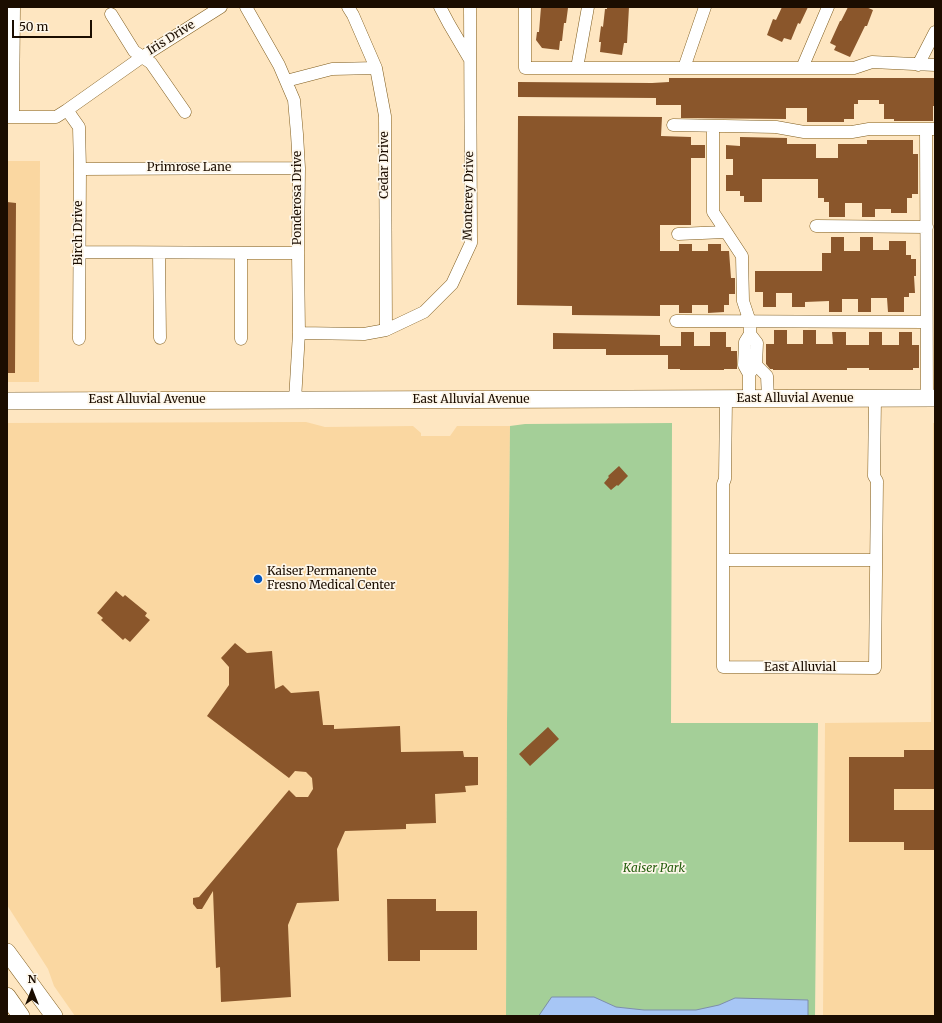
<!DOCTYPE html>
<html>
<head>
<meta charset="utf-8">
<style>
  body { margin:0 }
  #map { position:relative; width:942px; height:1023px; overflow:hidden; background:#fee6c1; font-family:Merriweather,serif }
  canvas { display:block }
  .frame { position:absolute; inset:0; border:8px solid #1b0d00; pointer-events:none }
  .north { position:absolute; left:12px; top:971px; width:40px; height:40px; -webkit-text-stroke:3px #fdf6e9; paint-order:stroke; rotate:0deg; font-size:11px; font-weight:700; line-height:16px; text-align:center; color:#1b0d00 }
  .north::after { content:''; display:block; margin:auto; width:14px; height:18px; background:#1b0d00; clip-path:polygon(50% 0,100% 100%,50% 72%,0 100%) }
  .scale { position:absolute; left:12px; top:20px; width:80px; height:18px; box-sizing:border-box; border:2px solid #1b0d00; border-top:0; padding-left:5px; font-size:12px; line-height:14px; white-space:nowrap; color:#1b0d00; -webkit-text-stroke:3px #fdf6e9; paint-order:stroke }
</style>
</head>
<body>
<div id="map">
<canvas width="942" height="1023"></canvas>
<div class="frame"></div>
<div class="north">N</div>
<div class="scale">50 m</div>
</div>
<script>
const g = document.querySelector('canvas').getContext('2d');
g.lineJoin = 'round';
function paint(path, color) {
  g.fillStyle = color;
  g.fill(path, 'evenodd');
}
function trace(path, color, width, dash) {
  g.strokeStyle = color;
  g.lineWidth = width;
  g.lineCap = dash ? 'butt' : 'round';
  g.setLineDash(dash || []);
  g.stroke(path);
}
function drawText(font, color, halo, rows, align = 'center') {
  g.font = font + ' Merriweather,serif';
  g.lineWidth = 3.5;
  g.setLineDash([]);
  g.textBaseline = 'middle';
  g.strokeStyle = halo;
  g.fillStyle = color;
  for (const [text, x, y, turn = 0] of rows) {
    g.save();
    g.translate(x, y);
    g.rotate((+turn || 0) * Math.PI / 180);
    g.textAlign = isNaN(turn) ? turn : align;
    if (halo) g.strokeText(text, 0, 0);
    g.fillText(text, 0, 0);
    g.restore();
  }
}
paint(new Path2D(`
  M 7,161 L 40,161 L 39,382 L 7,382 Z
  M 306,422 L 325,427 L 413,426 L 421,433 L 421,436 L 450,436 L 457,426 L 510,426 L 507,722 L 506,1016 L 75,1016 L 54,986 L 48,969 L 7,905 L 7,423 Z
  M 933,423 L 935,423 L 935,1016 L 823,1016 L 825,723 L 931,722 Z`), '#fad7a1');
paint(new Path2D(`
  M 672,423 L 671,723 L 818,723 L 815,1016 L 506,1016 L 507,722 L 510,426 L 525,424 Z`), '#a4cf98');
const water = new Path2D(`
  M 552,997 L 594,997 L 616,1007 L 644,1010 L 696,1010 L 719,1005 L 735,998 L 808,1000 L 808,1016 L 539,1016 Z`);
paint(water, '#a7c6f5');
trace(water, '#7d8eac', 1);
paint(new Path2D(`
  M 541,7 L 568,8 L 566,23 L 564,23 L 562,41 L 560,41 L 559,50 L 542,48 L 536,40 L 537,32 L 539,32 Z
  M 607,7 L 629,7 L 627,43 L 624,43 L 622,55 L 600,52 L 601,42 L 599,42 L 601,26 L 603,27 L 605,9 L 607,9 Z
  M 782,7 L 808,7 L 800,24 L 798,23 L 791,40 L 784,38 L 782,42 L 767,35 L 773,19 L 776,20 Z
  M 848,7 L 866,7 L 873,10 L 867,26 L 865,26 L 850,57 L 834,50 L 836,46 L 830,43 L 840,21 L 841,21 Z
  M 669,78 L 935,78 L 935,106 L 933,106 L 933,121 L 894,121 L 894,119 L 884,119 L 884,104 L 879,104 L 879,100 L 858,100 L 858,104 L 854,104 L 854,119 L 844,119 L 844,122 L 807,122 L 807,108 L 786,108 L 786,119 L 681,118 L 681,105 L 656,105 L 656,98 L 518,97 L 518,82 L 652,83 L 669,82 Z
  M 518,116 L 662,117 L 661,136 L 691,137 L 691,145 L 705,145 L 705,158 L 691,158 L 691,225 L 660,225 L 660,251 L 679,251 L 679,244 L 692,244 L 692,251 L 708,251 L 708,244 L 721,244 L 721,251 L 729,251 L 731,278 L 735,278 L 735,294 L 729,294 L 729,305 L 724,305 L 724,312 L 708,313 L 708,305 L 692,305 L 692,313 L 679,313 L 679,305 L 660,305 L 660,316 L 572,315 L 572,306 L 517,305 Z
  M 740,137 L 787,138 L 787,144 L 816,144 L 816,158 L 838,158 L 838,144 L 867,144 L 867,140 L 913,140 L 913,154 L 918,154 L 918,194 L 912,194 L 912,198 L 907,198 L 907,213 L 891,213 L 891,209 L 875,209 L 875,217 L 862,217 L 862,203 L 845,203 L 845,217 L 829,217 L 829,202 L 824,202 L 824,198 L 818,198 L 818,179 L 762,179 L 762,202 L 744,202 L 744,196 L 740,196 L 740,191 L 726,191 L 726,175 L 733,175 L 733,159 L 726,159 L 726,145 L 740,146 Z
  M 7,202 L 16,203 L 15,373 L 7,373 Z
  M 831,237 L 844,237 L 844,251 L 860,251 L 860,237 L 873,237 L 873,250 L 889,250 L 889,241 L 906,241 L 906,255 L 911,255 L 911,259 L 916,259 L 916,276 L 914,276 L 915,293 L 909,293 L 909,297 L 904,297 L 904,312 L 888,312 L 887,298 L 871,298 L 871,312 L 858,312 L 858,299 L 842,299 L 842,312 L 829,312 L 829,301 L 805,302 L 805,307 L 792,307 L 792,293 L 776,293 L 776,307 L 763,307 L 763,292 L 755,292 L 755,271 L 822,271 L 822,253 L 831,253 Z
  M 774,330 L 787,330 L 787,344 L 803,344 L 803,330 L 816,330 L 816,344 L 833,344 L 832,332 L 846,332 L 846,345 L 869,345 L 869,332 L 882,332 L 882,345 L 899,345 L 899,332 L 912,332 L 912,345 L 919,345 L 919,368 L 913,368 L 913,370 L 869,370 L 869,368 L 847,368 L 847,370 L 773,370 L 773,369 L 770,369 L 766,364 L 766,344 L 774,344 Z
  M 681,332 L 694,332 L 694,346 L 710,346 L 710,332 L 726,332 L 726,347 L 731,347 L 731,351 L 737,351 L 737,369 L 724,369 L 724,370 L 680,370 L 680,369 L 668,369 L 668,355 L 606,355 L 606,349 L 553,349 L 553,333 L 660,335 L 660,346 L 681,346 Z
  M 619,466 L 628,476 L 618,486 L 617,485 L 611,490 L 604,483 L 609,477 L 608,476 Z
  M 116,591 L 123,597 L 125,595 L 147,613 L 145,616 L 150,620 L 130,642 L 125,638 L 123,640 L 101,620 L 103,618 L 97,613 Z
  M 235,643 L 247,653 L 272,651 L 275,689 L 283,685 L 291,693 L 319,691 L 323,725 L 334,725 L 334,729 L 400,726 L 401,752 L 463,751 L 464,757 L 478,757 L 478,785 L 465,786 L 466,792 L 435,794 L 436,823 L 406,824 L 406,829 L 345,831 L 337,849 L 339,901 L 297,903 L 288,925 L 291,997 L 221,1002 L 220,967 L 216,968 L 213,891 L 202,909 L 197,909 L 193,904 L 193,898 L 199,897 L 289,790 L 296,797 L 308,797 L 313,789 L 312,778 L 306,772 L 295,771 L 289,778 L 207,716 L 229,685 L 229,667 L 221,658 Z
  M 548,727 L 559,739 L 530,766 L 519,754 Z
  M 904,750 L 935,750 L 935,789 L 894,789 L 894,810 L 935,810 L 935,850 L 904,850 L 904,842 L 849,842 L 849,757 L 904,757 Z
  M 387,899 L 436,899 L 436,911 L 477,911 L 477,950 L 420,950 L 420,961 L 388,961 Z`), '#8a562b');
const minor = new Path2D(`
  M 246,7 L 279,65 L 294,100 L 297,134 L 299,168 L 298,253 L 299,333 L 295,400
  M 348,7 L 353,15 L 376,68 L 385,116 L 386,330
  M 440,7 L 449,24 L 469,58
  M 525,7 L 525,68 L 854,68 L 872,62 L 935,65
  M 111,14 L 134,51 L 151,63 L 185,112
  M 918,65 L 935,32
  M 577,68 L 588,7
  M 684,68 L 705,7
  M 802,68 L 828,7
  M 286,81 L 332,69 L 376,68
  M 67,110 L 142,57 L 221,7
  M 7,117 L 56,117 L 67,110 L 79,127 L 80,169 L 79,339
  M 13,117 L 14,7
  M 673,125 L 776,127 L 804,132 L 852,132 L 869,129 L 935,129
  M 713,126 L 713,212 L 742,256 L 743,301 L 750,322 L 750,334 L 757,343 L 756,365 L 749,374
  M 926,130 L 927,398
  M 80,169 L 299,168
  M 816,226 L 927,227
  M 678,234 L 725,232
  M 79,252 L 298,253
  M 159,253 L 160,338
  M 676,321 L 926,322
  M 299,333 L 364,334 L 386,330 L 424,312 L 452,284 L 471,243 L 470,7
  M 241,339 L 241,253
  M 756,365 L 767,376 L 768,399
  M 726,399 L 725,479 L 723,484 L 723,667 L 875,668 L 877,481 L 874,476 L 875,399
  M 749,399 L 749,374 L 744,365 L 745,342 L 750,334
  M 723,560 L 876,560`);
const secondary = new Path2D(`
  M 7,401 L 935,398
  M 7,952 L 54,1016
  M 7,996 L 21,1016`);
trace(minor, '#7f5c1d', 13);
trace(secondary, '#7f5c1d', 18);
trace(minor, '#fff', 12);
trace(secondary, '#fff', 17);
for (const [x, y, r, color] of [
  [258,579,5,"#0557c1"]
]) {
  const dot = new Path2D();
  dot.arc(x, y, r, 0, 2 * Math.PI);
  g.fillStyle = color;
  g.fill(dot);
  trace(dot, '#fdf6e9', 1.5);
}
drawText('12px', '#1b0d00', '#fdf6e9', [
  ["Iris Drive",171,38,-32],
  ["Cedar Drive",385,165,-90],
  ["Primrose Lane",189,168],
  ["Monterey Drive",469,196,-89],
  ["Ponderosa Drive",298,198,-90],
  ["Birch Drive",79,233,-90],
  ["East Alluvial Avenue",795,399],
  ["East Alluvial Avenue",147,400],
  ["East Alluvial Avenue",471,400],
  ["East Alluvial",800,668]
]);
drawText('12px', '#1b0d00', '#fdf6e9', [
  ["Kaiser Permanente",267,572],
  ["Fresno Medical Center",267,586]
], 'left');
drawText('italic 12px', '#255e0e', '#fdf6e9', [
  ["Kaiser Park",654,869]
]);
</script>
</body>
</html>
